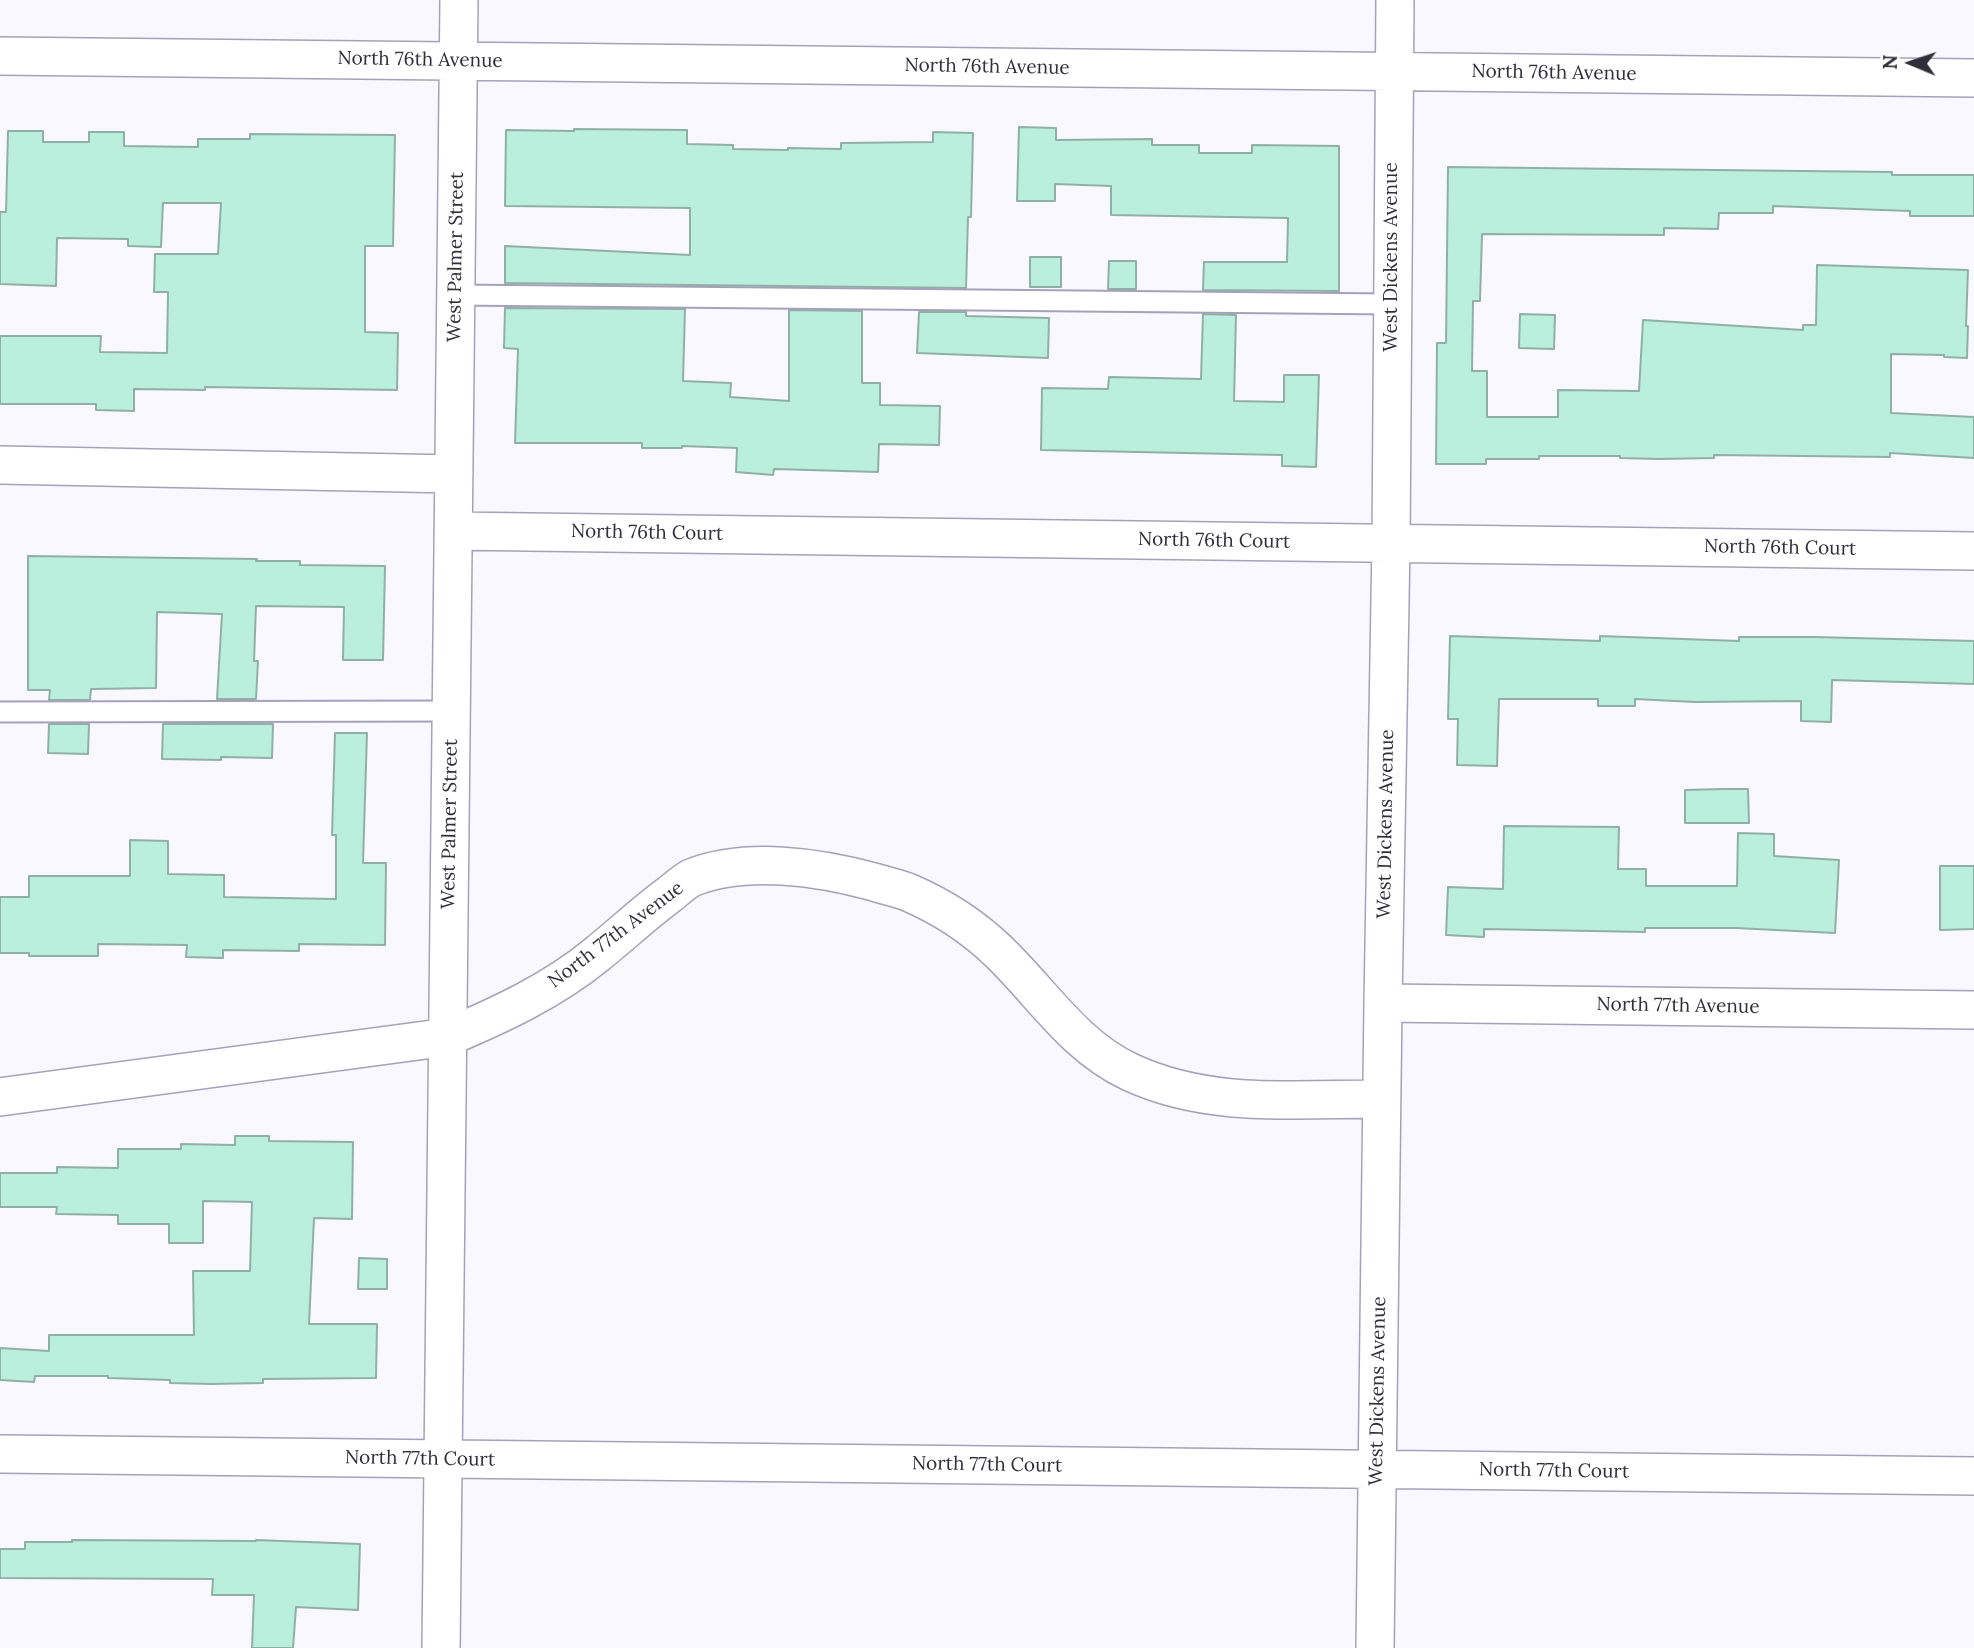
<!DOCTYPE html>
<html>
<head>
<meta charset="utf-8">
<style>
  body { margin:0 }
  #map { position:relative; width:1974px; height:1648px; overflow:hidden; background:#f9f8fe; font-family:Lora,serif }
  canvas { display:block }
  .north { position:absolute; left:1876px; top:28px; width:70px; height:70px; -webkit-text-stroke:5px #fff; paint-order:stroke; rotate:272deg; font-size:19px; font-weight:700; line-height:28px; text-align:center; color:#302e39 }
  .north::after { content:''; display:block; margin:auto; width:24px; height:32px; background:#302e39; clip-path:polygon(50% 0,100% 100%,50% 72%,0 100%) }
</style>
</head>
<body>
<div id="map">
<canvas width="1974" height="1648"></canvas>
<div class="north">N</div>
</div>
<script>
const g = document.querySelector('canvas').getContext('2d');
g.lineJoin = 'round';
function paint(path, color) {
  g.fillStyle = color;
  g.fill(path, 'evenodd');
}
function trace(path, color, width, dash) {
  g.strokeStyle = color;
  g.lineWidth = width;
  g.lineCap = dash ? 'butt' : 'round';
  g.setLineDash(dash || []);
  g.stroke(path);
}
function drawText(font, color, halo, rows, align = 'center') {
  g.font = font + ' Lora,serif';
  g.lineWidth = 7;
  g.setLineDash([]);
  g.textBaseline = 'middle';
  g.strokeStyle = halo;
  g.fillStyle = color;
  for (const [text, x, y, turn = 0] of rows) {
    g.save();
    g.translate(x, y);
    g.rotate((+turn || 0) * Math.PI / 180);
    g.textAlign = isNaN(turn) ? turn : align;
    if (halo) g.strokeText(text, 0, 0);
    g.fillText(text, 0, 0);
    g.restore();
  }
}
const building = new Path2D(`
  M 1019,127 L 1056,128 L 1056,140 L 1152,139 L 1152,145 L 1199,145 L 1199,153 L 1252,153 L 1252,145 L 1339,146 L 1339,291 L 1203,290 L 1204,262 L 1287,262 L 1288,218 L 1111,215 L 1111,186 L 1055,184 L 1055,201 L 1017,201 Z
  M 574,129 L 687,130 L 687,144 L 733,145 L 733,149 L 788,150 L 788,148 L 841,149 L 841,143 L 933,142 L 933,132 L 973,133 L 971,217 L 968,217 L 966,288 L 505,283 L 505,246 L 690,255 L 690,208 L 505,206 L 506,130 L 574,131 Z
  M 8,131 L 43,131 L 43,142 L 89,142 L 89,132 L 124,132 L 124,146 L 198,147 L 198,139 L 250,139 L 250,134 L 395,135 L 393,246 L 365,246 L 365,332 L 398,333 L 397,390 L 205,387 L 205,390 L 134,389 L 134,411 L 96,410 L 96,404 L 0,404 L 0,336 L 101,336 L 100,352 L 167,353 L 168,292 L 154,292 L 155,254 L 218,254 L 221,203 L 163,203 L 161,247 L 128,246 L 128,239 L 57,238 L 56,286 L 0,284 L 0,212 L 6,212 Z
  M 1448,167 L 1892,172 L 1892,175 L 1974,175 L 1974,216 L 1910,216 L 1910,211 L 1773,206 L 1773,213 L 1719,213 L 1718,229 L 1664,228 L 1664,235 L 1482,234 L 1480,301 L 1473,301 L 1472,371 L 1487,371 L 1487,417 L 1558,417 L 1558,390 L 1639,391 L 1643,320 L 1803,330 L 1803,325 L 1816,325 L 1817,265 L 1968,270 L 1966,326 L 1968,326 L 1967,358 L 1944,357 L 1944,355 L 1891,354 L 1891,413 L 1974,417 L 1974,458 L 1890,453 L 1890,457 L 1714,455 L 1714,458 L 1659,459 L 1620,458 L 1620,456 L 1539,456 L 1539,459 L 1486,459 L 1486,464 L 1436,464 L 1437,343 L 1446,343 Z
  M 1030,257 L 1061,257 L 1061,287 L 1030,287 Z
  M 1109,261 L 1136,261 L 1136,289 L 1108,289 Z
  M 505,308 L 685,309 L 683,381 L 731,383 L 730,397 L 789,401 L 789,310 L 862,311 L 862,383 L 880,383 L 880,405 L 940,406 L 939,445 L 879,444 L 878,472 L 774,469 L 773,475 L 736,472 L 737,448 L 682,446 L 682,448 L 642,448 L 642,443 L 515,443 L 518,349 L 504,348 Z
  M 919,312 L 966,312 L 966,316 L 1049,318 L 1048,358 L 917,353 Z
  M 1203,314 L 1236,315 L 1234,401 L 1284,402 L 1284,375 L 1319,375 L 1316,467 L 1282,466 L 1282,455 L 1041,450 L 1042,388 L 1108,389 L 1109,377 L 1201,379 Z
  M 1520,314 L 1555,315 L 1554,349 L 1519,348 Z
  M 28,556 L 257,559 L 256,561 L 300,561 L 300,565 L 385,566 L 383,660 L 343,660 L 344,607 L 256,606 L 254,661 L 258,661 L 256,699 L 217,699 L 222,614 L 157,612 L 156,688 L 91,689 L 90,700 L 49,700 L 50,690 L 28,690 Z
  M 1450,636 L 1600,641 L 1600,636 L 1739,641 L 1739,637 L 1814,637 L 1974,641 L 1974,684 L 1832,680 L 1831,722 L 1801,721 L 1801,701 L 1695,702 L 1635,699 L 1635,706 L 1598,706 L 1598,699 L 1499,699 L 1497,766 L 1457,765 L 1458,719 L 1448,719 Z
  M 49,724 L 89,724 L 88,754 L 48,753 Z
  M 163,724 L 273,724 L 272,758 L 221,757 L 221,760 L 162,759 Z
  M 335,733 L 367,733 L 363,863 L 386,863 L 385,945 L 299,944 L 299,951 L 223,950 L 223,958 L 186,957 L 187,945 L 98,944 L 98,956 L 29,956 L 29,953 L 0,953 L 0,897 L 29,897 L 29,876 L 130,876 L 130,840 L 168,841 L 168,874 L 224,875 L 224,897 L 336,899 L 336,835 L 332,835 Z
  M 1723,789 L 1748,789 L 1749,823 L 1685,823 L 1685,790 Z
  M 1504,826 L 1619,827 L 1618,869 L 1646,869 L 1646,886 L 1737,886 L 1738,833 L 1774,834 L 1774,856 L 1839,860 L 1835,933 L 1736,928 L 1645,928 L 1645,932 L 1484,929 L 1484,937 L 1446,935 L 1448,887 L 1503,889 Z
  M 1940,866 L 1974,866 L 1974,929 L 1940,930 Z
  M 235,1136 L 269,1136 L 269,1141 L 353,1142 L 352,1219 L 314,1218 L 309,1324 L 377,1324 L 376,1378 L 263,1379 L 263,1383 L 211,1384 L 170,1383 L 170,1380 L 108,1378 L 108,1376 L 35,1376 L 34,1382 L 0,1380 L 0,1348 L 49,1351 L 49,1335 L 194,1335 L 193,1271 L 250,1271 L 252,1202 L 203,1201 L 203,1243 L 169,1243 L 169,1224 L 118,1224 L 118,1215 L 56,1214 L 57,1207 L 0,1207 L 0,1173 L 57,1173 L 57,1167 L 118,1168 L 118,1149 L 181,1149 L 181,1144 L 235,1145 Z
  M 359,1258 L 387,1259 L 387,1289 L 358,1289 Z
  M 72,1540 L 256,1541 L 256,1540 L 360,1544 L 358,1610 L 296,1607 L 293,1648 L 252,1648 L 254,1595 L 212,1595 L 213,1579 L 0,1578 L 0,1549 L 25,1549 L 25,1542 L 72,1542 Z`);
paint(building, '#b9efdc');
trace(building, '#91b0a5', 2);
const lane = new Path2D(`
  M 456,295 L 1391,304
  M 0,712 L 451,711`);
const street = new Path2D(`
  M 0,56 L 1974,78
  M 0,465 L 454,474
  M 453,531 L 1974,551
  M 1383,1003 L 1974,1010
  M 0,1097 L 448,1037 C 500,1015 552,991 596,955 C 621,935 644,913 670,894 C 676,889 684,882 691,878 C 746,856 819,867 874,882 C 886,886 899,888 910,893 C 942,907 973,927 998,951 C 1042,993 1074,1046 1130,1072 C 1209,1109 1297,1099 1381,1099
  M 0,1454 L 1974,1476
  M 441,1648 L 459,0
  M 1375,1648 L 1383,1003 L 1391,543 L 1395,0`);
trace(lane, '#a6a1bb', 23);
trace(street, '#a6a1bb', 40);
trace(lane, '#fff', 19);
trace(street, '#fff', 37);
drawText('19px', '#302e39', '#fff', [
  ["North 76th Avenue",420,60,1],
  ["North 76th Avenue",987,67,1],
  ["North 76th Avenue",1554,73,1],
  ["West Palmer Street",456,257,-89],
  ["West Dickens Avenue",1392,257,-90],
  ["North 76th Court",647,533,1],
  ["North 76th Court",1214,541,1],
  ["North 76th Court",1780,548,1],
  ["West Palmer Street",450,824,-89],
  ["West Dickens Avenue",1386,824,-89],
  ["North 77th Avenue",616,935,-37],
  ["North 77th Avenue",1678,1006,1],
  ["West Dickens Avenue",1378,1391,-89],
  ["North 77th Court",420,1459,1],
  ["North 77th Court",987,1465,1],
  ["North 77th Court",1554,1471,1]
]);
</script>
</body>
</html>
